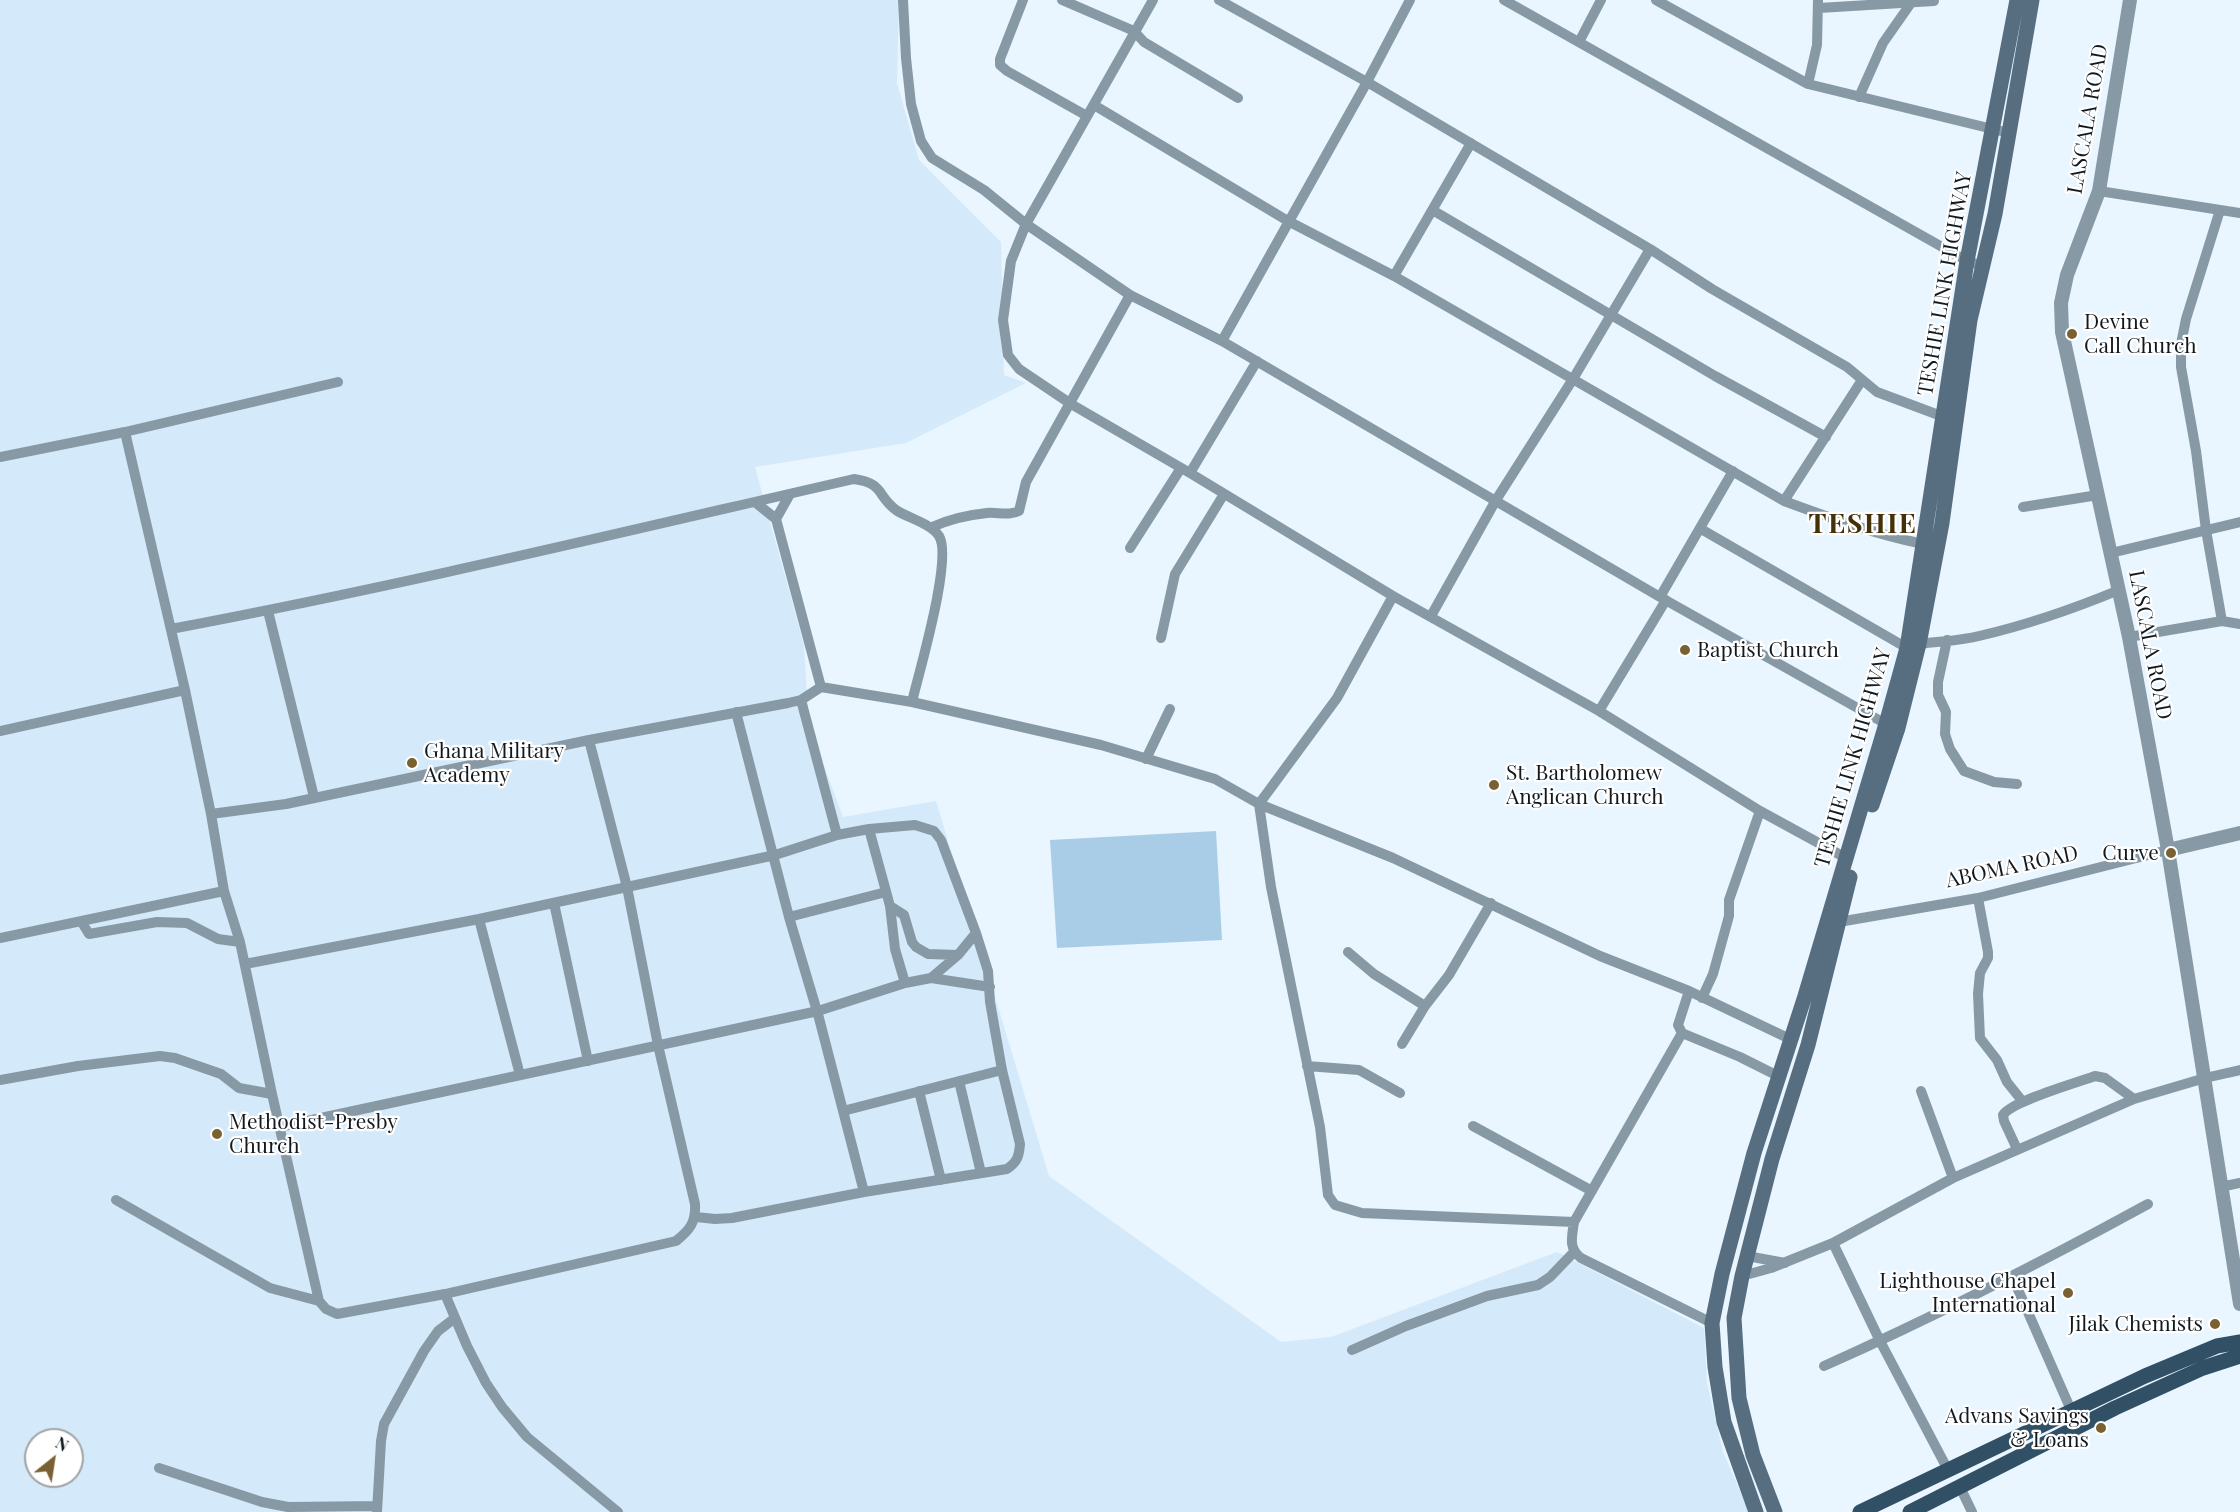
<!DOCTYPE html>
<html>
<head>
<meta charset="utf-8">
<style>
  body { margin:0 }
  #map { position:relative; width:2240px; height:1512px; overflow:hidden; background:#e9f5ff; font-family:"Playfair Display",serif }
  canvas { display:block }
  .north { position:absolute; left:24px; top:1428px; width:60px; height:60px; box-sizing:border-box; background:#fff; border:2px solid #a0a3a5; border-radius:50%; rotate:30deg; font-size:16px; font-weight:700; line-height:24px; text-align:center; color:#121a1f }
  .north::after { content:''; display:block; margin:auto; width:21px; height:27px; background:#7a6132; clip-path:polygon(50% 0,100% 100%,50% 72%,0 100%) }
</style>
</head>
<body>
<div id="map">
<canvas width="2240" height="1512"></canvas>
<div class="north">N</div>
</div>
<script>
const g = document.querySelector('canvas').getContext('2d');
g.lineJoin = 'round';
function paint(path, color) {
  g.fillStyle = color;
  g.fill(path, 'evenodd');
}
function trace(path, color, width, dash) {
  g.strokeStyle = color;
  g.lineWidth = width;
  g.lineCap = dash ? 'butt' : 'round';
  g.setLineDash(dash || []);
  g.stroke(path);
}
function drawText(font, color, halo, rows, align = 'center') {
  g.font = font + ' "Playfair Display",serif';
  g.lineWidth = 4.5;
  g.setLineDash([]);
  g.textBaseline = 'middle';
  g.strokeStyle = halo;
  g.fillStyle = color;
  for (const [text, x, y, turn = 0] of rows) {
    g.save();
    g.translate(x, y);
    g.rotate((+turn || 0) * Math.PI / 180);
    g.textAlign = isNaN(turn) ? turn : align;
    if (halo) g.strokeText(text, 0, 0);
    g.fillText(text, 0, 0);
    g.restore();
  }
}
paint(new Path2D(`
  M 0,0 L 899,0 L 897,83 L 919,160 L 1001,242 L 1004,375 L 1026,383 L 906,443 L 755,467 L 804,645 L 809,726 L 843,817 L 936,801 L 1049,1176 L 1281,1342 L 1331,1337 L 1557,1252 L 1704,1328 L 1707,1383 L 1723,1452 L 1749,1512 L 0,1512 ZM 36,1440 L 72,1440 L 72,1476 L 36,1476 Z`), '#d4eafa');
paint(new Path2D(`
  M 1216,831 L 1222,940 L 1057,948 L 1050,840 Z`), '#aacde7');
trace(new Path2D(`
  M 903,0 L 906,58 L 911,104 L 921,141 L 932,158 L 984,190 L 1026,224 L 1130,295 L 1222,341 L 1660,597 L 1886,724
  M 1023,0 L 1000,59 L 1000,65 L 1007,71 L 1087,116
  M 1062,0 L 1134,31 L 1144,42 L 1238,98
  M 1153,0 L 1026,224 L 1011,261 L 1003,320 L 1008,355 L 1019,369 L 1071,404 L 1190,473 L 1393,596 L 1599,711 L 1760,811 L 1846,858
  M 1219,0 L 1367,82 L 1650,249 L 1712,289 L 1847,367 L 1877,392 L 1944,417
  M 1504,0 L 1967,261 L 1983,266
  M 1656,0 L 1808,84 L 2009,133
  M 1819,8 L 1934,1
  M 1579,42 L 1601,0
  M 1808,84 L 1817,45 L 1818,0
  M 1859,97 L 1883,43 L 1911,3
  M 1094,105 L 1288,221 L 1394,276 L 1784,501 C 1830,518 1875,534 1923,544
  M 2099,191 L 2240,213
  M 2220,210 L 2186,319 L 2181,344 L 2181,367 L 2196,451 L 2206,530 L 2222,621
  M 1434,211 L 1715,376 L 1826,437
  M 1394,276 L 1471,143
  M 1222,341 L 1367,82 L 1410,0
  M 125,432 L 185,690 L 211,814 L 224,891 L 240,942 L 272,1094 L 319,1301 L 326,1309 L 337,1314 L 445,1294 L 676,1241 C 690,1230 696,1222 695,1204 L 658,1045 L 627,887 L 589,740
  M 0,457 L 125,432 L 338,382
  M 1190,473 L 1257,361
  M 1784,501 L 1862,380
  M 755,502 L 776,519 L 821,687
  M 2023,507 L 2098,495
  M 776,519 L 790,494
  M 932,527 C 950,519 967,515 987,513 C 997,512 1010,516 1019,511 L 1026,482 L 1130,295
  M 1701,529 L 1907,648
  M 1130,548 L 1181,468
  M 2111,553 L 2240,522
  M 1393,596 L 1337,698 L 1259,804 L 1271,887 L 1320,1127 L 1328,1195 L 1335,1205 L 1362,1213 L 1574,1222
  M 1660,597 L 1733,471
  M 268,611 L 314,797
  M 1431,616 L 1496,500 L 1573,379 L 1650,249
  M 171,629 C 400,586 627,531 854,479 C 884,483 877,496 896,510 C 908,518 932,524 939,536 C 953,558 919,672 912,702
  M 2129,637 L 2222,621 L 2240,624
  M 1161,638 L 1175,574 L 1224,494
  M 1947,640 L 1938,682 L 1938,695 L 1946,712 L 1945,734 L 1950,749 L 1964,771 L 1994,782 L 2017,784
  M 1919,644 C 1939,641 1960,641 1979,636 C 2027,625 2073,609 2119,590
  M 801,700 L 837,835
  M 1599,711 L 1666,600
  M 736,712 L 789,917 L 819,1018 L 864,1192
  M 0,731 L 185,690
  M 1146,759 L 1170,709
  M 211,814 L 286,804 L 589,740 L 788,703 L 801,700 L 821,687 L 912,702 L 1101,745 L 1215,779 L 1259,804 L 1393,858 L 1600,956 L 1689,991 L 1790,1039
  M 869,829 L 890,906 L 895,949 L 905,983
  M 1978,898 L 1988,952 L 1988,958 L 1980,973 L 1978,994 L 1980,1038 L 1997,1060 L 2007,1082 L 2023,1102
  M 554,903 L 588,1061
  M 890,906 L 904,915 L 912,942 L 916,947 L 928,954 L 958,955
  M 789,917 L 886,892
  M 479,919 L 520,1075
  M 81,921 L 89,934 L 157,922 L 187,923 L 218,939 L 240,942
  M 1833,923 L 1978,898 L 2168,850
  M 0,938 L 224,891
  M 1348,952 L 1374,974 L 1425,1006
  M 245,964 L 479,919 L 775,855 L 837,835 L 869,829 L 915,825 L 934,831 L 941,840 L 976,933 L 988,971 L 990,1002 L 1002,1070 L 1020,1144 C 1019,1157 1017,1162 1007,1169 L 864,1192 L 732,1218 L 715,1219 L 696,1217
  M 931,978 L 990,987
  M 1689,991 L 1678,1025 L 1682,1033 L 1740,1057 L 1778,1076
  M 1702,998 L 1713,974 L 1729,916 L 1729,900 L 1760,811
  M 1682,1033 L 1574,1222 C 1572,1237 1568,1248 1581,1258 L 1712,1323
  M 1402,1044 L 1425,1006 L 1449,975 L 1491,903
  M 1307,1066 L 1359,1070 L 1400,1093
  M 0,1080 L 78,1066 L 160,1056 L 175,1058 L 221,1074 L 239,1088 L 272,1094
  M 959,1081 L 981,1173
  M 919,1091 L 941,1180
  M 1921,1091 L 1953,1178
  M 843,1111 L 1002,1070
  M 1473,1126 L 1592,1191
  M 279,1127 L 818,1011 L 905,983 L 931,978 L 958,955 L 976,933
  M 2017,1149 L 2004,1121 L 2003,1115 C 2012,1101 2076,1083 2095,1076 L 2105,1078 L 2134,1099
  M 2220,1187 L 2240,1183
  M 116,1200 L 270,1288 L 319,1301
  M 1833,1243 L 1880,1341 L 1948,1470
  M 1747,1256 L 1785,1263
  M 1742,1276 L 1771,1268 L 1833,1243 L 1953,1178 L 2134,1099 L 2205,1078 L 2240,1070
  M 2012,1276 L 2071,1410
  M 445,1294 L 467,1346 L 486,1383 L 502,1407 L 527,1437 L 618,1512
  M 1352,1350 L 1406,1326 L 1487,1296 L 1538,1285 L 1550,1277 L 1574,1252
  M 1824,1366 C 1934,1317 2042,1262 2148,1204
  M 159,1468 L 262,1502 L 288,1507 L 377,1506
  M 1960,1487 L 1972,1512
  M 377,1512 L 381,1441 L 384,1424 L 424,1351 L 438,1331 L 455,1318`), '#8899a6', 10);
trace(new Path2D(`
  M 2130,0 L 2099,191 L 2067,275 L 2061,303 L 2062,332 L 2129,637 L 2168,850 L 2240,1304
  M 2168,850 L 2240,833`), '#8899a6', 14);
trace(new Path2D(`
  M 1872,805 L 1898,728 L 1919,644 L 1942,523 L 1970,320 L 1995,214 L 2032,0
  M 1756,1512 L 1724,1422 L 1715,1367 L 1712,1323 L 1722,1274 L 1754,1153 L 1805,996 L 1886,724 L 1907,648 L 1967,261 L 2017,0
  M 1775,1512 L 1753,1455 L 1739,1398 L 1734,1318 L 1742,1276 L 1772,1159 L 1808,1045 L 1850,877`), '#566e80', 15);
trace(new Path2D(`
  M 1860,1512 L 2145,1376 L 2217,1346 L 2240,1342
  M 1910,1512 L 2115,1408 L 2203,1368 L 2240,1356`), '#325065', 15);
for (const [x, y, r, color] of [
  [2072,334,6,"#7a6132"],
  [1685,650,6,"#7a6132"],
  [412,763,6,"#7a6132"],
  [1494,785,6,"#7a6132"],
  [2171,853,6,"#7a6132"],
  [217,1134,6,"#7a6132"],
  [2068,1293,6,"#7a6132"],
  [2215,1324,6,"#7a6132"],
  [2101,1428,6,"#7a6132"]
]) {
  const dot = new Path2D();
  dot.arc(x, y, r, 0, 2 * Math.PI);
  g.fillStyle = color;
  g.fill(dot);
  trace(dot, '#fff', 2);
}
drawText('21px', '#121a1f', '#fff', [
  ["LASCALA ROAD",2088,119,-80],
  ["TESHIE LINK HIGHWAY",1945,284,-80],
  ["LASCALA ROAD",2150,645,79],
  ["TESHIE LINK HIGHWAY",1853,758,-74],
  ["ABOMA ROAD",2012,867,-12]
]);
drawText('21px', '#121a1f', '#fff', [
  ["Devine",2084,322],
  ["Call Church",2084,346],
  ["Baptist Church",1697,650],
  ["Ghana Military",424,751],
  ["Academy",424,775],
  ["St. Bartholomew",1506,773],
  ["Anglican Church",1506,797],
  ["Curve",2159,853,"right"],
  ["Methodist-Presby",229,1122],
  ["Church",229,1146],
  ["Lighthouse Chapel",2056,1281,"right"],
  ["International",2056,1305,"right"],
  ["Jilak Chemists",2203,1324,"right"],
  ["Advans Savings",2089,1416,"right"],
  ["& Loans",2089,1440,"right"]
], 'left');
g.letterSpacing = '1.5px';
drawText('bold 27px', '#443109', '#fff', [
  ["TESHIE",1863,525]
]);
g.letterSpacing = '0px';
</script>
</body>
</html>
